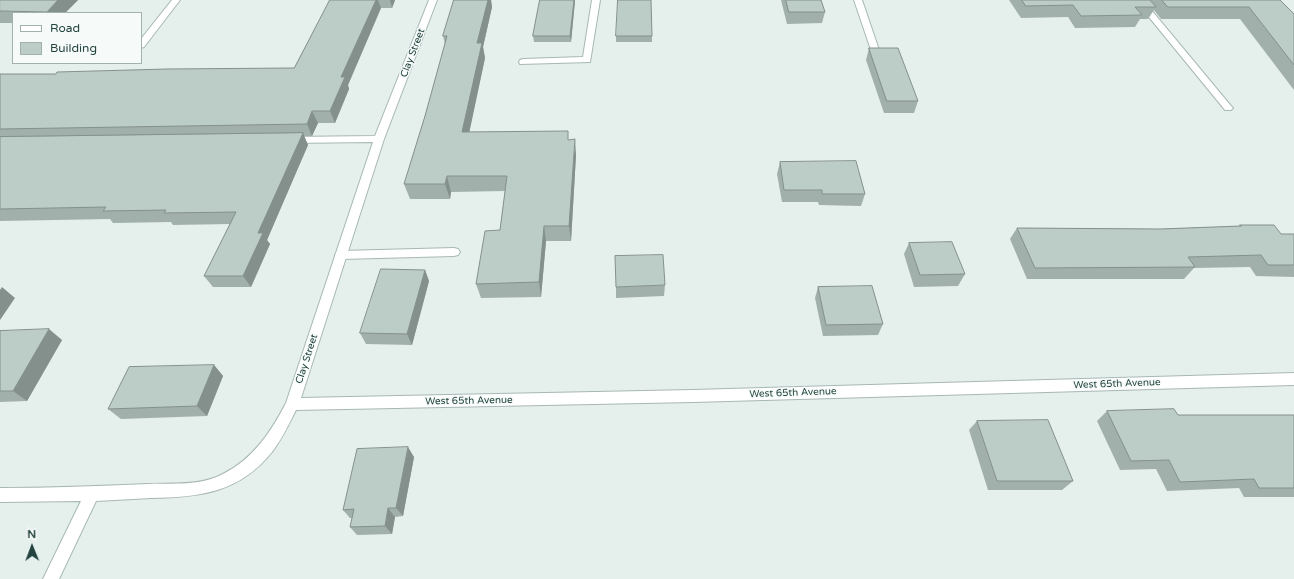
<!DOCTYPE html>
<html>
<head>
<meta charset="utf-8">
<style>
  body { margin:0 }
  #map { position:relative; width:1294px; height:579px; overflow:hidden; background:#e5efec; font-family:"Varela Round",sans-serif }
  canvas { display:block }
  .legend { position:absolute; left:12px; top:12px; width:130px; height:52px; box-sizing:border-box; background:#f6fbf9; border:1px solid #a1b1ae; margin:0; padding:5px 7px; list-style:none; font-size:12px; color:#22433e }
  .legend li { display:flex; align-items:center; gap:8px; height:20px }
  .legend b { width:20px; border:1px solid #a1b1ae }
  .north { position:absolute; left:12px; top:527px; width:40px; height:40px; -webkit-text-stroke:3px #f6fbf9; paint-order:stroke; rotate:359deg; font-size:11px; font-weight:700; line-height:16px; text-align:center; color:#22433e }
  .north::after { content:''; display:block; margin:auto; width:14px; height:18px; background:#22433e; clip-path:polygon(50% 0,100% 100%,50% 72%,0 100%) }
</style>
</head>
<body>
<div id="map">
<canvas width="1294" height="579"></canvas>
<ul class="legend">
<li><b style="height:5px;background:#fff"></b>Road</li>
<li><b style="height:11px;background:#bccdc8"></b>Building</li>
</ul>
<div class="north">N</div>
</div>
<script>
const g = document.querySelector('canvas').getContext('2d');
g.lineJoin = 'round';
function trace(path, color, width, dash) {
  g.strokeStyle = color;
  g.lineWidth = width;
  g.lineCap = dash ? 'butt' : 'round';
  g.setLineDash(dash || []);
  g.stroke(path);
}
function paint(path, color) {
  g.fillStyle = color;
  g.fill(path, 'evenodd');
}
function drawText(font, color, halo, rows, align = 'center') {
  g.font = font + ' "Varela Round",sans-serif';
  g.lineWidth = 3;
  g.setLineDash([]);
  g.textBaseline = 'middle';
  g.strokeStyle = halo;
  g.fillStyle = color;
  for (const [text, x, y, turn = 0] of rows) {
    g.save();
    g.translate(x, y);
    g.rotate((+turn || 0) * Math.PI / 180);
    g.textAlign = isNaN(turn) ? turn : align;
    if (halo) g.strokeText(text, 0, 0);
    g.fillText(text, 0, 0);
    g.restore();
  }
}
const service = new Path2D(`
  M 172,0 L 180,0 L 144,47 L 141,48 L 141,39 Z
  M 592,0 L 600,0 L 590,62 L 520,64 L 519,62 L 520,60 L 523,59 L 583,57 Z
  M 854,0 L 862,0 L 879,50 L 878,52 L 872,52 L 871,50 Z
  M 1135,0 L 1143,0 L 1231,106 L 1233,108 L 1231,110 L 1225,110 Z
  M 454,248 L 458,249 L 460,252 L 458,255 L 454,256 L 341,259 L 337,258 L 335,255 L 337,252 L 341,251 Z`);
const minor = new Path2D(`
  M 429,0 L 437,0 L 384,139 L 301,398 L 693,390 L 1294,373 L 1294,385 L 693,402 L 296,410 C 289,424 282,439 272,452 C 239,493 200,497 151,498 C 133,499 115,500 96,501 L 59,579 L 43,579 L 81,501 L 0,502 L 0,488 C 50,488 99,486 148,484 C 173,483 201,486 223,474 C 253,459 271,432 286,403 L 373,142 L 290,143 L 285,140 L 290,137 L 375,136 Z`);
trace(service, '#a7b8b4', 2);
trace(minor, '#a7b8b4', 2);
paint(service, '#fff');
paint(minor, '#fff');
paint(new Path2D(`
  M 0,0 L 78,0 L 65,13 L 13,13 L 13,23 L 0,23 Z
  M 330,0 L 395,0 L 392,8 L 381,8 L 348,85 L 349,89 L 335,123 L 318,123 L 312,136 L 304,136 L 308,145 L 267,240 L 270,244 L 251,287 L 213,287 L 204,276 L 230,224 L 173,225 L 171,222 L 113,223 L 110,219 L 0,221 L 0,74 L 56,74 L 294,68 Z
  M 454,0 L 491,0 L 492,7 L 483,47 L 485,58 L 469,132 L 569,140 L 576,155 L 571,241 L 546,241 L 541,297 L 481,298 L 476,284 L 500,230 L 505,191 L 451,192 L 450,199 L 410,199 L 404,184 L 425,116 L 445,44 L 443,36 Z
  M 540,0 L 575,0 L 571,42 L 534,42 L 533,36 Z
  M 781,0 L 821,0 L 825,12 L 822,23 L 787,24 Z
  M 1009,0 L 1280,0 L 1294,14 L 1294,90 L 1240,19 L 1161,19 L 1154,10 L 1148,19 L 1140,19 L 1135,27 L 1075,28 L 1068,17 L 1021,18 Z
  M 616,36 L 652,36 L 652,42 L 616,42 Z
  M 869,48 L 918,101 L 914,113 L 884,113 L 866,60 Z
  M 780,162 L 865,194 L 861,206 L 819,205 L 818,202 L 782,202 L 777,174 Z
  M 1240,225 L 1281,234 L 1294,234 L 1294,277 L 1256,276 L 1250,267 L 1194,268 L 1184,279 L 1027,279 L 1010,239 L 1017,228 L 1160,229 L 1239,226 Z
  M 909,243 L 965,274 L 958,286 L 914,287 L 904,254 Z
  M 425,270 L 429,281 L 412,345 L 366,344 L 360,333 Z
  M 665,285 L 664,296 L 616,298 L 616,287 Z
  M 818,287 L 883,324 L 878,335 L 823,336 L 815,298 Z
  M 0,331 L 62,340 L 27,401 L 0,402 Z
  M 214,365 L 223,376 L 207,416 L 121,419 L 108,409 Z
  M 1107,411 L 1178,415 L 1294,415 L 1294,497 L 1244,497 L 1239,488 L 1167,491 L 1156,469 L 1120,470 L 1097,421 Z
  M 977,421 L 1073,481 L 1062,490 L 988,490 L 969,430 Z
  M 414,457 L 403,516 L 395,517 L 392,534 L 357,535 L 350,527 L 352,518 L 350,518 L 343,510 Z`), '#a2b0ac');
paint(new Path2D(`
  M 58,0 L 78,0 L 65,13 L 48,13 L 47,12 Z
  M 376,0 L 378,0 L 381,8 L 348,85 L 349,89 L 335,123 L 330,111 L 341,77 Z
  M 390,0 L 395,0 L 392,8 Z
  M 488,0 L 491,0 L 492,7 L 483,47 L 485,58 L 466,148 L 462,132 L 477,43 Z
  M 574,0 L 575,0 L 575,1 L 571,42 L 570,36 Z
  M 312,111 L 318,123 L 312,136 L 307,124 Z
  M 303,133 L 308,145 L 267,240 L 270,244 L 251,287 L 243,276 L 258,233 Z
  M 575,139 L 576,155 L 571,241 L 569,226 Z
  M 447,176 L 451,192 L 450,199 L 445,184 Z
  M 544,226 L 546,241 L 541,297 L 539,282 Z
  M 425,270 L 429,281 L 412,345 L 407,334 Z
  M 2,287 L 15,298 L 0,320 L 0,290 Z
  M 49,329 L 62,340 L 27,401 L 13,391 Z
  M 214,365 L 223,376 L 207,416 L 197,406 Z
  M 408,447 L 414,457 L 403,516 L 396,508 Z
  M 388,508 L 395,517 L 392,534 L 385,526 Z`), '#84908c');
const building = new Path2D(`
  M 0,0 L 58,0 L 47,12 L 0,11 Z
  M 330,0 L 376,0 L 341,77 L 345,77 L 330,111 L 312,111 L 307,124 L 0,129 L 0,74 L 56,74 L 57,72 L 167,69 L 294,68 Z
  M 454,0 L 488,0 L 477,43 L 482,43 L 462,132 L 568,131 L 568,140 L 575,139 L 569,226 L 544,226 L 539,282 L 476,284 L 485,231 L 500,230 L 507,176 L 447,176 L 445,184 L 404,184 L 425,116 L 447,36 L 443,36 Z
  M 540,0 L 574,0 L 570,36 L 533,36 Z
  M 618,0 L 651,0 L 652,36 L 616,36 Z
  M 786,0 L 821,0 L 825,12 L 789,12 Z
  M 1022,0 L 1150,0 L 1156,7 L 1135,7 L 1142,15 L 1081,16 L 1073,5 L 1026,6 Z
  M 1162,0 L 1280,0 L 1294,14 L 1294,65 L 1249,7 L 1168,7 Z
  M 869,48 L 898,48 L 918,101 L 887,101 Z
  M 303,133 L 258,233 L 263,233 L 243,276 L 204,276 L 236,212 L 164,213 L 166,210 L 103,211 L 106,207 L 0,209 L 0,137 Z
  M 856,161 L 865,194 L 822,194 L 822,190 L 784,190 L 780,162 Z
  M 1240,225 L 1274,225 L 1281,234 L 1294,234 L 1294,265 L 1268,265 L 1261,255 L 1188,257 L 1195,267 L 1035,268 L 1017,228 L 1160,229 L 1241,226 Z
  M 952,242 L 965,274 L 920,275 L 909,243 Z
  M 663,255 L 665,285 L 616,287 L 615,256 Z
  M 381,269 L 425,270 L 407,334 L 360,333 Z
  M 872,286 L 883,324 L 826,325 L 818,287 Z
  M 49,329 L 13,391 L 0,391 L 0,331 Z
  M 214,365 L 197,406 L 108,409 L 129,367 Z
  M 1174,409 L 1178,415 L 1294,415 L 1294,488 L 1259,488 L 1254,479 L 1180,482 L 1169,460 L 1131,461 L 1107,411 Z
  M 1048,420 L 1073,481 L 997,481 L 977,421 Z
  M 408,447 L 396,508 L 388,508 L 385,526 L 350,527 L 354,509 L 343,510 L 357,449 Z`);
paint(building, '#bccdc8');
trace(building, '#84908c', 1);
drawText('10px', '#22433e', '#f6fbf9', [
  ["Clay Street",413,53,-69],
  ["Clay Street",307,359,-72],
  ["West 65th Avenue",1117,384,-2],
  ["West 65th Avenue",793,393,-2],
  ["West 65th Avenue",469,401,-1]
]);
</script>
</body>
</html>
